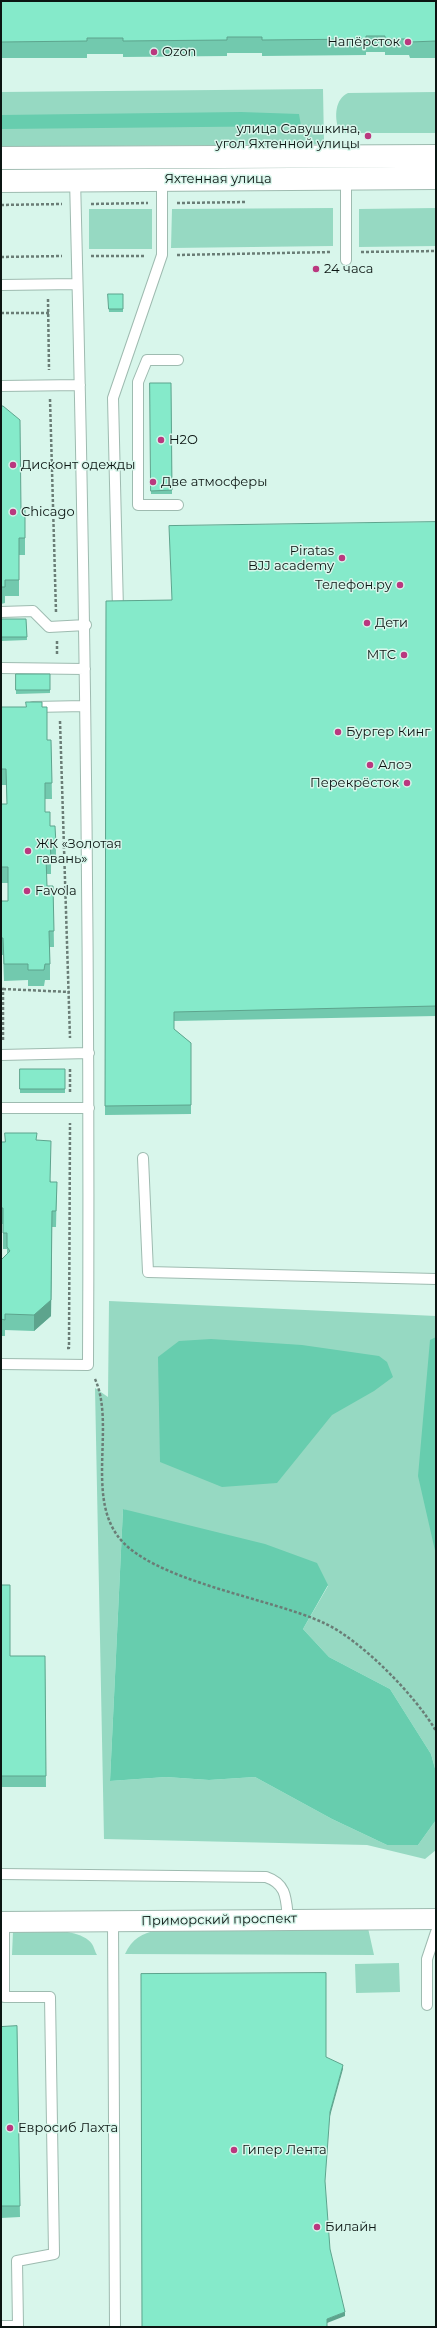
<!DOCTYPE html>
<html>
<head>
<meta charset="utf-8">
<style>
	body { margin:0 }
	#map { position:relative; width:437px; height:2328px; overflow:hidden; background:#d8f6eb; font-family:Montserrat,sans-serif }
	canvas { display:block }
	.frame { position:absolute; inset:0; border:2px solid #0b1512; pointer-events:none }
</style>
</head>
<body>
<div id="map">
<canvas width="437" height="2328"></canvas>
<div class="frame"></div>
</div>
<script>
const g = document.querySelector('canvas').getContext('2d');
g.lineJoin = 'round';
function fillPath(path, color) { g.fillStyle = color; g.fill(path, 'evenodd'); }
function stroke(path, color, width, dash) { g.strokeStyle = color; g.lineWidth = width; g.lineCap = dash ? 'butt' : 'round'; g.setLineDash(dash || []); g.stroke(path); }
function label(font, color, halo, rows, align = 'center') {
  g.font = font + ' Montserrat,sans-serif'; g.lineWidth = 3; g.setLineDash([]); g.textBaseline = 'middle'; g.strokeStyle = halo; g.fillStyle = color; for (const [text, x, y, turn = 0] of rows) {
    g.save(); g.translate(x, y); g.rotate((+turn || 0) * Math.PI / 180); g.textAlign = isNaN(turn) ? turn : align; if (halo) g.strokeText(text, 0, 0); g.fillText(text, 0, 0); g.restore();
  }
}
fillPath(new Path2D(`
	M323 89 324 144 1 147V92Z
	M436 92V133H344L339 130C334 117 335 99 348 93Z
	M333 208V246L171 248 172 209Z
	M436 208V246L359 247V209Z
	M89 209H152V249H89Z
	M109 1301 436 1316V1772L431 1754 390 1689 329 1657 303 1629 328 1586 123 1509 110 1781 166 1777 209 1780 255 1777 332 1819 387 1845H418L436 1820V1850L425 1859 367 1845 104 1839 95 1388 108 1397Z
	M368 1928 374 1955 125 1954C132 1939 142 1933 158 1930Z
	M13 1931C32 1931 79 1926 92 1944 94 1947 95 1952 97 1955H12Z
	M399 1963 400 1992 356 1993 355 1964Z`), '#96d9c2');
fillPath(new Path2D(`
	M241 112 299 114 301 126 1 129V115Z
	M436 1337V1555L418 1476 430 1340Z
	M211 1339 302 1345 379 1356 387 1362 393 1377 374 1391 332 1415 277 1483 222 1487 160 1462 158 1357 179 1341Z
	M123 1509 265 1544 317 1563 328 1585 303 1629 329 1657 390 1689 431 1754 436 1772V1820L418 1845H387L332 1819 255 1777 209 1780 166 1777 110 1781Z`), '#67cdae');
const lane = new Path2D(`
	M346 176V260
	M1 285 77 284
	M178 360H147L138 382V505H178
	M1 386 80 385
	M118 611 113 398 162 255V177
	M1 612 33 611 49 627 86 625
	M1 668 85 669
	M33 707 85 706
	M1 1055 89 1053
	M1 1108H89
	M143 1158 148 1272 436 1279
	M1 1364 88 1365C90 969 85 574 75 178
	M1 1874 266 1877C287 1884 286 1899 288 1919
	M113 1922 115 2327
	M427 2005V1959L436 1932
	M1 2326H18L17 2261 54 2254 50 1997H4V1922`);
const street = new Path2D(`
	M1 1922 436 1919`);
const secondary = new Path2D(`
	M1 158 436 156
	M1 181 436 178`);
stroke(lane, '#9ebbb0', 12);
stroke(street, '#9ebbb0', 22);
stroke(secondary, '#9ebbb0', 24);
stroke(new Path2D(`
	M177 203 246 202
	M91 204 148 203
	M1 205 62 204
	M361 252 436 251
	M177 255 332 252
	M91 256H146
	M1 257 62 256
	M48 299 49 370
	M1 313H49
	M50 399 56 612
	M57 641V654
	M60 721 70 1038
	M1 989H3V1040
	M3 989 70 992
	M70 1069V1094
	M67 1348H69L70 1123
	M95 1379C115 1423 87 1493 117 1535 149 1581 271 1598 324 1623 361 1640 415 1695 436 1731`), '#6a7d76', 2.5, [3, 2]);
stroke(lane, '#fff', 10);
stroke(street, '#fff', 20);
stroke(secondary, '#fff', 22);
fillPath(new Path2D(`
	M1 1H436V58H410L409 55H385V52H366V55L262 56V53H227V56L123 57V54H87V58H1Z
	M108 294H123V312H109Z
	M150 383H171L172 494H151Z
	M1 406 21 510 25 538V555H19V596H5V603L1 604Z
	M436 522V1016L174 1021V1029L191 1043V1114L105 1115 106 601 171 600Z
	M1 619H26L27 640 1 641Z
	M16 674H50V693L16 694Z
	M1 707H42L47 740H51L52 799H45V812L56 844V860H51V874H46L47 886H53L54 947H50V980H45L44 986H28V980L4 981 3 955H1V901H8V883H1V804H7L6 785H1Z
	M20 1069H65V1093H20Z
	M37 1140 51 1182H57L56 1227H52L51 1316 34 1331 5 1330V1336H1V1260L7 1254V1249H3V1224H1V1142Z
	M1 1585 10 1656H45L46 1787H1Z
	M17 2026 20 2217 1 2218V2027Z`), '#72c9ae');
fillPath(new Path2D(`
	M52 1211 51 1316 34 1331V1315Z
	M343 2065V2069L330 2116V2112Z
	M345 2312V2316L327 2323V2319Z`), '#5da48d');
const building = new Path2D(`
	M1 1H436V41L410 42 409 39H385V36H366V39L262 40V37H227V40L123 41V38H87V41L1 42Z
	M108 294H123V309H109Z
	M150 383H171L172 490 151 491Z
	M1 406H3L20 420 21 510H25V538H19V580H5V587H1Z
	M436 522V1006L174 1012V1029L191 1043V1105L105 1106 106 601 172 600 169 526Z
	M1 619H26L27 637H1Z
	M16 674H50V690H16Z
	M26 702H42V707H47V740H51L52 783H45V812H50V826H55L56 844H50L51 857H46L47 886H53L54 931H49L50 964H45L44 970H28V964H4L3 938H1V901H8V867H1V804H7L6 769H1V707H26Z
	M20 1069H65V1089H20Z
	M5 1133H37L36 1140 51 1141 50 1182H57L56 1211H52L51 1300 34 1315 5 1314V1320L1 1319V1260L10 1251 7 1247V1233H3V1208H1V1142H5Z
	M1 1585H10V1656H45L46 1776H1Z
	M326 1973V2057L343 2065 330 2112 325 2181 330 2249 345 2312 327 2319V2327H142L141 1974Z
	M17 2026 20 2206H1V2027Z`);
fillPath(building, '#85eaca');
stroke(building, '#5da48d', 1);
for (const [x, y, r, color] of [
	[408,42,4,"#ba387f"],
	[154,52,4,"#ba387f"],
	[368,136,4,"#ba387f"],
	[316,269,4,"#ba387f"],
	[161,440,4,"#ba387f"],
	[13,465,4,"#ba387f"],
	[153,482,4,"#ba387f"],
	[13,512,4,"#ba387f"],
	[342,558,4,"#ba387f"],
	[400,585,4,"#ba387f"],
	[367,623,4,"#ba387f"],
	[404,655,4,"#ba387f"],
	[338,732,4,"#ba387f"],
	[370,765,4,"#ba387f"],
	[407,783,4,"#ba387f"],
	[28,851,4,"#ba387f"],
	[27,891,4,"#ba387f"],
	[10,2128,4,"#ba387f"],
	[234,2150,4,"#ba387f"],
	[317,2227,4,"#ba387f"]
]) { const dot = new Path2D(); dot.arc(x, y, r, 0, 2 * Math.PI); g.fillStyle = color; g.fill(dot); stroke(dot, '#d8f6eb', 1.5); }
label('13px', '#0b1512', '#d8f6eb', [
	["Напёрсток",400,42,"right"],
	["Ozon",162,52],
	["улица Савушкина,",360,129,"right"],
	["угол Яхтенной улицы",360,144,"right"],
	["24 часа",324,269],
	["H2O",169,440],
	["Дисконт одежды",21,465],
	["Две атмосферы",161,482],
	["Chicago",21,512],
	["Piratas",334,551,"right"],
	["BJJ academy",334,566,"right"],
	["Телефон.ру",392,585,"right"],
	["Дети",375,623],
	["МТС",396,655,"right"],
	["Бургер Кинг",346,732],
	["Алоэ",378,765],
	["Перекрёсток",399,783,"right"],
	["ЖК «Золотая",36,844],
	["гавань»",36,859],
	["Favola",35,891],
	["Евросиб Лахта",18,2128],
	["Гипер Лента",242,2150],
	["Билайн",325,2227]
], 'left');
label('13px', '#0b1512', '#d8f6eb', [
	["Яхтенная улица",218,179],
	["Приморский проспект",219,1920,-1]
]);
</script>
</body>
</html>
